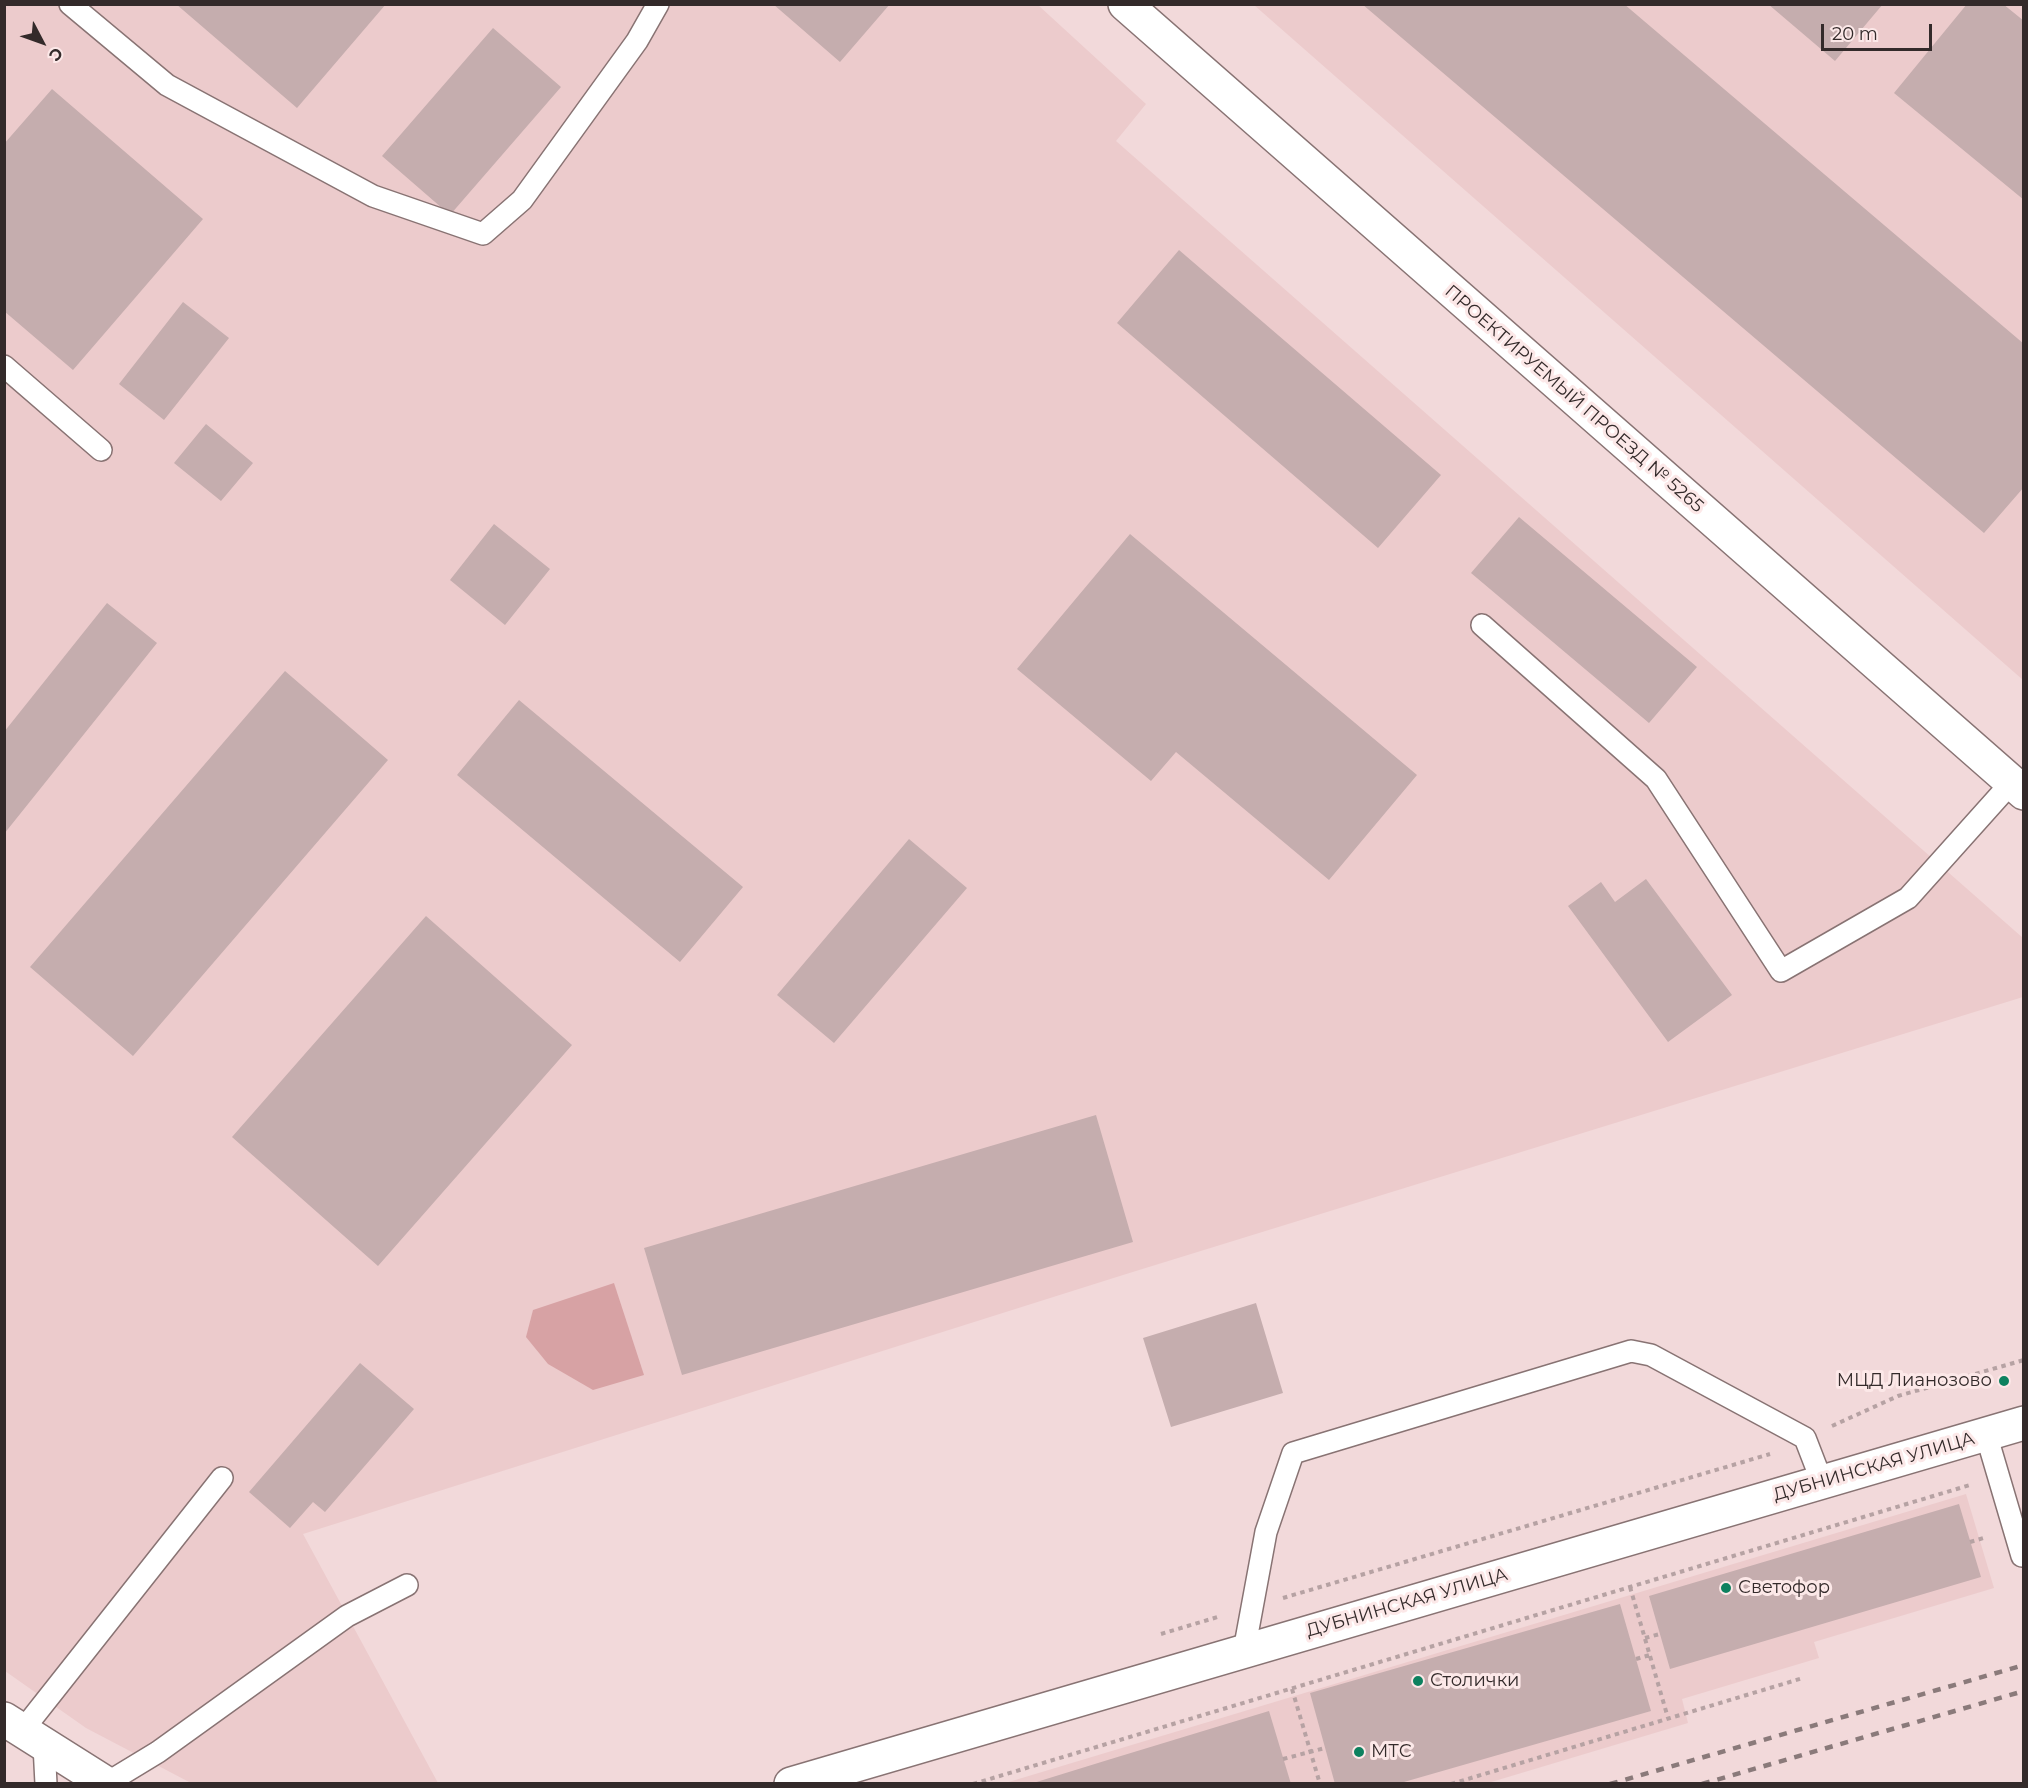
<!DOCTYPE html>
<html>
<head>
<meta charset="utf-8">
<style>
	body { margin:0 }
	#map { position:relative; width:2028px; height:1788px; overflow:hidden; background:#f2d9da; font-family:Montserrat,sans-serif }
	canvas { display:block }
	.frame { position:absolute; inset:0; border:6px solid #332a2a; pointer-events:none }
	.north { position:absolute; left:12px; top:12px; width:60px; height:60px; -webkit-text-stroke:4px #fce8e8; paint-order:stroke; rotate:131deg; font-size:16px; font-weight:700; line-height:24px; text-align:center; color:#332a2a }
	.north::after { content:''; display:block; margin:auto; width:21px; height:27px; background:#332a2a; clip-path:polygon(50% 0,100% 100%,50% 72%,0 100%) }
	.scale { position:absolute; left:1821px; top:24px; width:111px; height:27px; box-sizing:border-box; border:3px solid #332a2a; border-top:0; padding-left:8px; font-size:18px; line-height:21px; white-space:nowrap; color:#332a2a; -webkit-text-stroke:4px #fce8e8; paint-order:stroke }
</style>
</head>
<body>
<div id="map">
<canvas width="2028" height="1788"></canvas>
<div class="frame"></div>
<div class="north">С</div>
<div class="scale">20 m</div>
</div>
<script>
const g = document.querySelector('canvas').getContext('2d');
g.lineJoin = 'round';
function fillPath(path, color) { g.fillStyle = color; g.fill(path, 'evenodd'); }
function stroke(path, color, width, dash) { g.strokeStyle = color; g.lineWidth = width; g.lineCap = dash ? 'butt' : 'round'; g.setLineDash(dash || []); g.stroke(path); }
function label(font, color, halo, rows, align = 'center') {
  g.font = font + ' Montserrat,sans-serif'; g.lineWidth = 6; g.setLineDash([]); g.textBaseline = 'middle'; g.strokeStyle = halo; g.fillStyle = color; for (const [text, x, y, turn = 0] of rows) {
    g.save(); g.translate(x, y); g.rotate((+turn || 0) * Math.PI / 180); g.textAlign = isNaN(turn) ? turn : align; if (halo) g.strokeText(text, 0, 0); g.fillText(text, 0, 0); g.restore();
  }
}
fillPath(new Path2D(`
	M5 5H1038L1146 104 1116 141 2023 938V997L1123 1275 303 1534 438 1783H191L86 1728 5 1671Z
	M1254 5H2023V680Z
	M1966 1494 1994 1588 1814 1642 1819 1658 1682 1699 1688 1723 1488 1783 1002 1784Z`), '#eccbcc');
fillPath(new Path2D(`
	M614 1283 644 1375 593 1390 548 1364 526 1337 533 1310Z`), '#d7a2a4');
fillPath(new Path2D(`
	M176 4H386L297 108Z
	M773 4H890L840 62Z
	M1362 4H1624L2024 344V487L1984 533Z
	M1768 4H1883L1835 61Z
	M1967 4H2003L2024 21V200L1894 93Z
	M493 28 561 87 450 215 382 156Z
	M52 89 203 219 73 370 4 311V144Z
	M1179 250 1441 475 1378 548 1117 323Z
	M183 302 229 338 164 420 119 384Z
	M206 424 253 463 221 501 174 463Z
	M1519 517 1697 667 1649 723 1471 573Z
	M494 524 550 569 505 625 450 580Z
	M1130 534 1417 775 1329 880 1176 752 1151 781 1017 669Z
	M107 603 157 643 4 834V732Z
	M285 671 388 760 133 1056 30 967Z
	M519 700 743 887 680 962 457 775Z
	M909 839 967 888 834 1043 777 995Z
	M1646 879 1732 995 1668 1042 1568 906 1601 882 1615 902Z
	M426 916 572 1045 378 1266 232 1137Z
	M1096 1115 1133 1242 682 1375 644 1248Z
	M1256 1303 1283 1393 1171 1427 1143 1338Z
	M360 1363 414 1409 325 1512 313 1502 290 1528 249 1492Z
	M1959 1504 1981 1577 1670 1669 1649 1596Z
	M1620 1604 1651 1711 1397 1784H1335L1310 1693Z
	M1269 1711 1291 1784H1030L1111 1759Z`), '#c5adae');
const service = new Path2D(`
	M70 4 167 85 373 196 483 234 522 200 637 41 658 4
	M4 366 101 450
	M1482 625 1656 779 1781 971 1908 898 2011 783
	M1986 1434 2022 1556
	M1244 1651 1266 1532 1293 1453 1631 1351 1651 1355 1805 1438 1822 1482
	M22 1731 222 1478
	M44 1745 46 1784
	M107 1783 158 1752 347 1616 407 1585`);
const minor = new Path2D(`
	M1125 4 2024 793`);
const tertiary = new Path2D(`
	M4 1719 107 1784
	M791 1784 2024 1423`);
stroke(service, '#887373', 24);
stroke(minor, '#887373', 36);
stroke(tertiary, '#887373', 36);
stroke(new Path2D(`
	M1832 1426 1898 1396 2024 1360
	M1970 1542 1987 1537
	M1630 1587 1668 1718
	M1283 1598 1770 1454
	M1161 1634 1221 1616
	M1645 1638 1660 1634
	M1636 1659 1650 1655
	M1292 1689 1320 1784
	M1283 1759 1325 1748
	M973 1784 1970 1485
	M1451 1784 1803 1678`), '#b6a2a3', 4, [4.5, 4.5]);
stroke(service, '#fff', 21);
stroke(minor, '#fff', 33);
stroke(tertiary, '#fff', 33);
stroke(new Path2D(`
	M1610 1784 2024 1665
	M1702 1784 2024 1691`), '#8a7a7a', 4.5, [8, 8]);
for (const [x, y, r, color] of [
	[2004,1381,6,"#0d815f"],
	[1726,1588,6,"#0d815f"],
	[1418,1681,6,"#0d815f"],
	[1359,1752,6,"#0d815f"]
]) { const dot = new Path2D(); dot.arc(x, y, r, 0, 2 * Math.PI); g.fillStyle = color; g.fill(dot); stroke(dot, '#fce8e8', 2); }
label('18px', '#332a2a', '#fce8e8', [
	["ПРОЕКТИРУЕМЫЙ ПРОЕЗД № 5265",1574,399,41],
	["ДУБНИНСКАЯ УЛИЦА",1874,1467,-16],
	["ДУБНИНСКАЯ УЛИЦА",1407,1603,-16]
]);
label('18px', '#332a2a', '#fce8e8', [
	["МЦД Лианозово",1992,1381,"right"],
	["Светофор",1738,1588],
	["Столички",1430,1681],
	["МТС",1371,1752]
], 'left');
</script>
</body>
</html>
